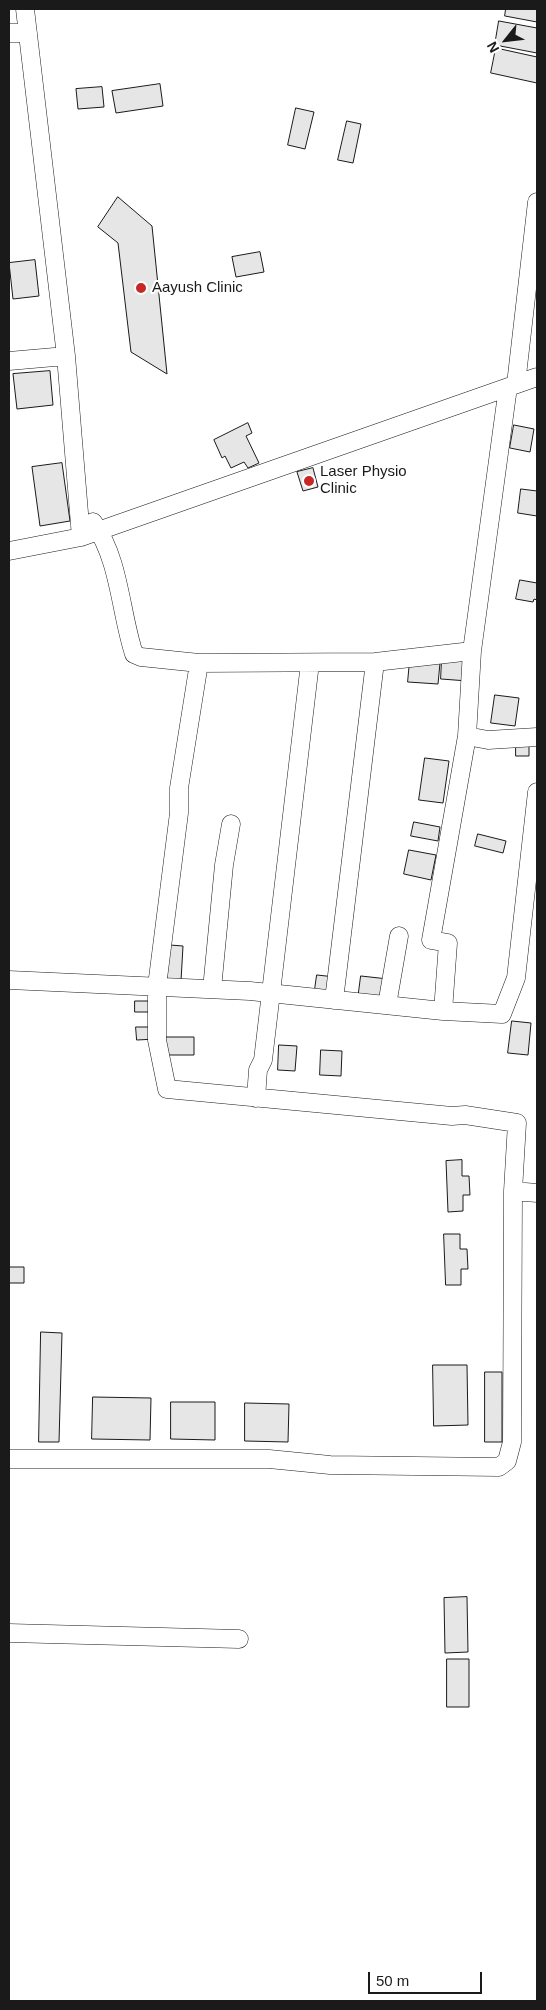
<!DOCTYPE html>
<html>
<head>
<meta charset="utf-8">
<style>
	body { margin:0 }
	#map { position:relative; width:546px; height:2010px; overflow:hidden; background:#fff; font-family:Helvetica,sans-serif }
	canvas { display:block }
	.frame { position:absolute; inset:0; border:10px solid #1a1a1a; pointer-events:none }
	.north { position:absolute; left:481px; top:15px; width:50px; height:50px; -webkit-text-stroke:4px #fff; paint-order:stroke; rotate:241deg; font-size:14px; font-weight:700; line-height:20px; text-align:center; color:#1a1a1a }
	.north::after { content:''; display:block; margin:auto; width:18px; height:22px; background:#1a1a1a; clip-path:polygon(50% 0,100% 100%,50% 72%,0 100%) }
	.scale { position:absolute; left:368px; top:1972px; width:114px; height:22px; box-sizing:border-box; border:2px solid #1a1a1a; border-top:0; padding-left:6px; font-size:15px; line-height:18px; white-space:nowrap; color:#1a1a1a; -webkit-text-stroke:4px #fff; paint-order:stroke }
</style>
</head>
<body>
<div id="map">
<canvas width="546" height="2010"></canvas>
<div class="frame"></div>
<div class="north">N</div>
<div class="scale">50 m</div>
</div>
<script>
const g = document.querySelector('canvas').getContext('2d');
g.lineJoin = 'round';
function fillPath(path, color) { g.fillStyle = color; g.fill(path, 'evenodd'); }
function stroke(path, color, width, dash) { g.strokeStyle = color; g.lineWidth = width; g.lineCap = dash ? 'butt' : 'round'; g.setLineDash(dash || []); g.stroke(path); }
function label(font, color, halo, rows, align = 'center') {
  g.font = font + ' Helvetica,sans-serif'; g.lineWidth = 4; g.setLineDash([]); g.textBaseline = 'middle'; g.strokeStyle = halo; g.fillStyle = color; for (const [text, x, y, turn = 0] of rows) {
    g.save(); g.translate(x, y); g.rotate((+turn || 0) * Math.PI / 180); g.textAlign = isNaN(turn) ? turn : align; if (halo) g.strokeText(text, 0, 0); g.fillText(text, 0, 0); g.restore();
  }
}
const building = new Path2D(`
	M506 9H537V22L505 16Z
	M499 21 537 28V53L495 45Z
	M496 48 537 57V83L491 73Z
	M160 84 163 106 116 113 112 91Z
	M102 87 104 107 78 109 76 89Z
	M296 108 314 112 305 149 288 145Z
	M347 121 361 124 353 163 338 160Z
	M118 197 152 226 167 374 131 352 118 243 98 227Z
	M260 252 264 272 236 277 232 257Z
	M35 260 39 296 13 299 9 263Z
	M50 371 53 405 17 409 13 374Z
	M248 423 252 433 246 436 259 463 248 468 244 462 231 468 225 456 222 458 214 440Z
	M514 425 534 429 530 452 510 448Z
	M62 463 70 521 40 526 32 467Z
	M313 468 318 487 303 491 297 472Z
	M521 489 537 491V516L518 513Z
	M520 580 537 583V600L534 599 533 602 516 599Z
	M442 658 470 660 468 681 441 679Z
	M410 660 440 663 438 684 408 682Z
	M495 695 519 698 515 726 491 723Z
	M516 740H529V756H516Z
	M425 758 449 761 443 803 419 800Z
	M414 822 440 827 438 841 411 836Z
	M478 834 506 841 503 853 475 846Z
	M409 850 436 855 431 880 404 874Z
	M170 945 183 946 181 981 167 980Z
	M317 975 335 977 333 998 314 996Z
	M361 976 388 979 385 1002 358 999Z
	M135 1001H153V1012H135Z
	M512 1021 531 1023 528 1055 508 1053Z
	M136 1027H155L156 1039 137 1040Z
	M164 1037H194V1055H164Z
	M279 1045 297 1046 295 1071 278 1070Z
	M321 1050 342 1051 341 1076 320 1075Z
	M462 1160V1176H469L470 1195H463V1211L448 1212 446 1161Z
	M444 1234H460V1249H467L468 1269H461V1285H446Z
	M9 1267H24V1283H9Z
	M41 1332 62 1333 59 1442H39Z
	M433 1365H467L468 1425 434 1426Z
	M485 1372H502V1442H485Z
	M93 1397 151 1398 150 1440 92 1439Z
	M171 1402H215V1440L171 1439Z
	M245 1403 289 1404 288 1442 245 1441Z
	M467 1597 468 1652 445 1653 444 1598Z
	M447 1659H469V1707H447Z`);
fillPath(building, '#e6e6e6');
stroke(building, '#1a1a1a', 1);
const minor = new Path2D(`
	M25 9 66 356 81 537
	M9 33H28
	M9 361 66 356
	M516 384 537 202
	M93 522C120 560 120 611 134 654L141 657 199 663 375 662 472 651
	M9 551 81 537 537 377
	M467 736 488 740 537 737
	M9 980 250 991 443 1011 448 943 431 940 467 736 472 651 508 387
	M212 989 224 865 231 824
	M334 1000 375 662
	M387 1005 399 936
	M443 1011 502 1014 516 978 537 792
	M256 1098 258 1070 263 1060 310 663
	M513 1191 537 1193
	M9 1459H269L330 1465 499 1467 507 1461 512 1442 513 1191 517 1123 465 1115 452 1116 167 1089 157 1040V986L179 813V788L199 663
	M9 1633 239 1639`);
stroke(minor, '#1a1a1a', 19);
stroke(minor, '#fff', 18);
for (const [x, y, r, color] of [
	[141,288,6,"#c62828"],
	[309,481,6,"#c62828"]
]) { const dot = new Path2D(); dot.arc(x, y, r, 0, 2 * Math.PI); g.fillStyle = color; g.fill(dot); stroke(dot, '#fff', 2); }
label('15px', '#1a1a1a', '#fff', [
	["Aayush Clinic",152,288],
	["Laser Physio",320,472],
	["Clinic",320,489]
], 'left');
</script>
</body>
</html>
